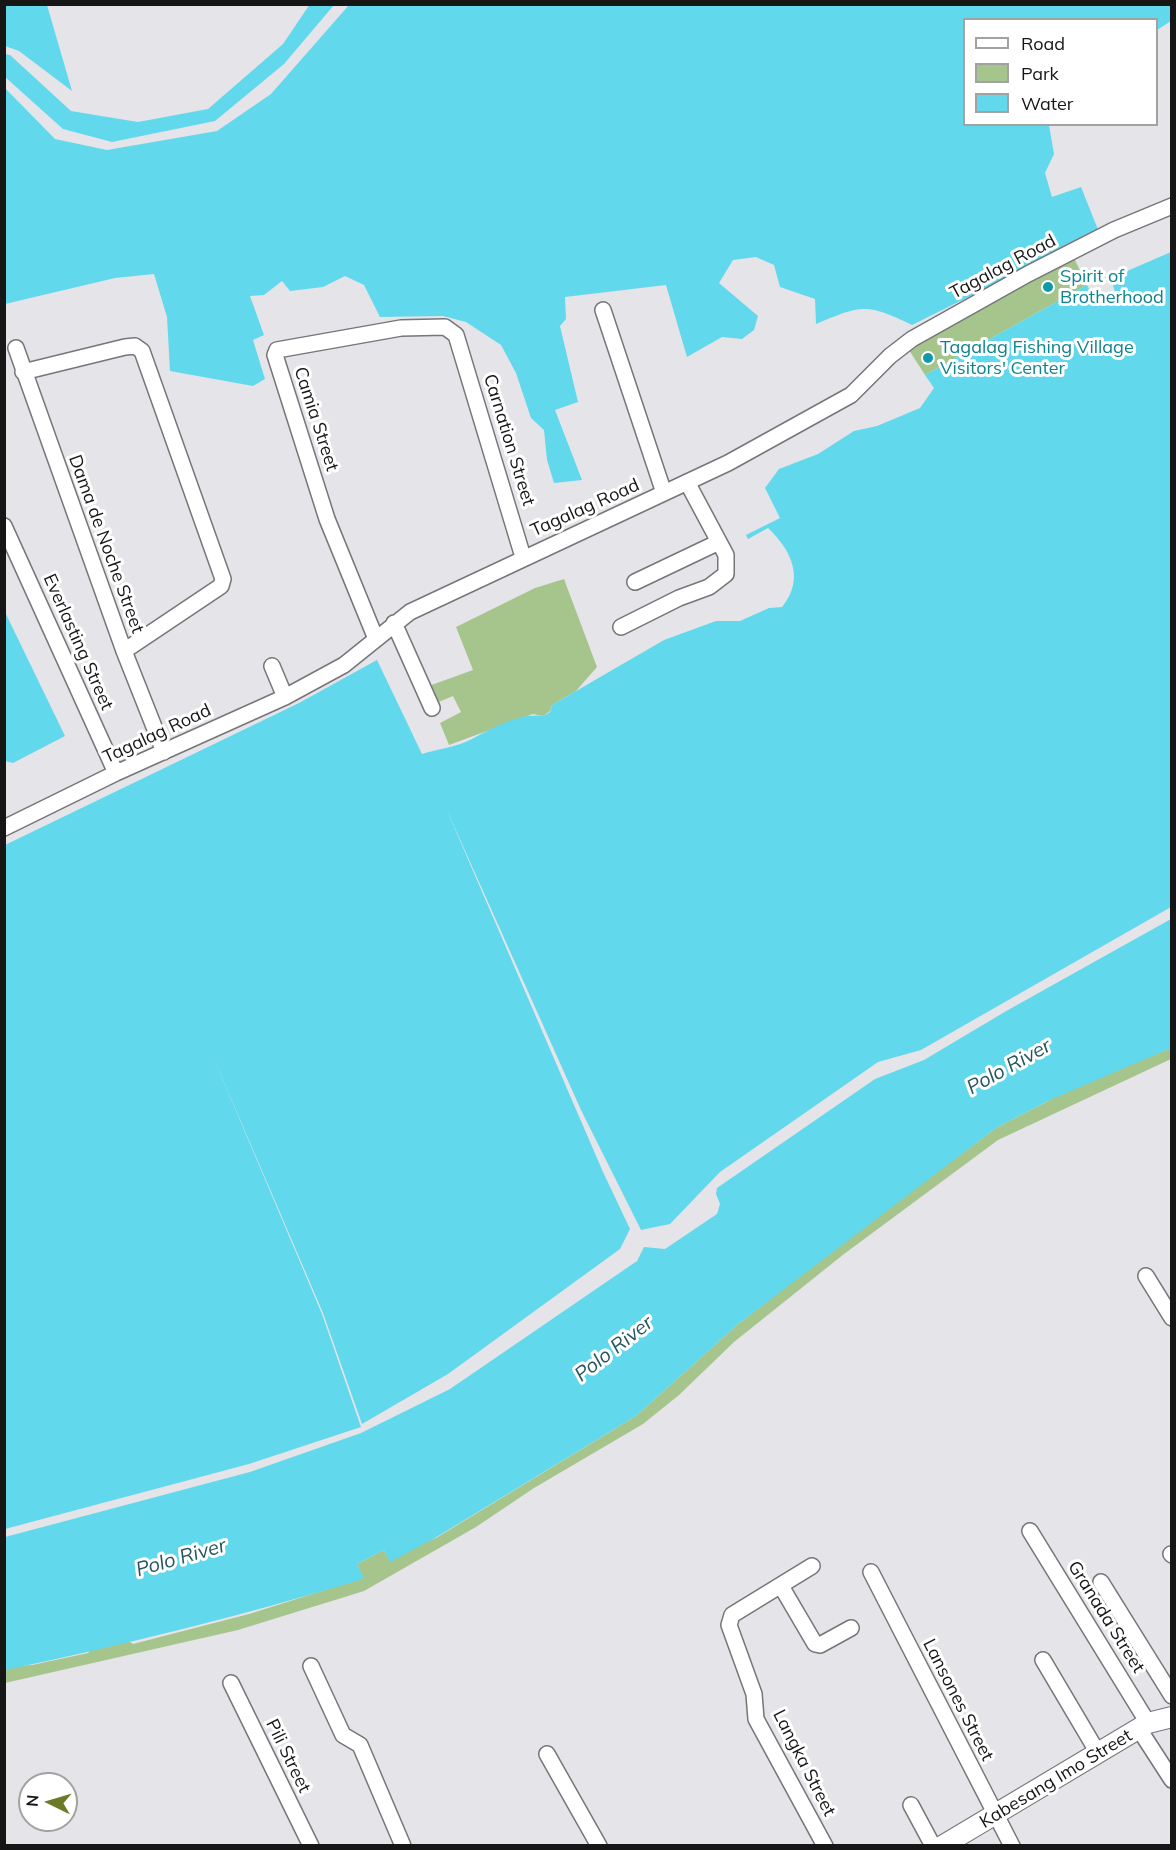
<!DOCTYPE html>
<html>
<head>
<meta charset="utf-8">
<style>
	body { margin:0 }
	#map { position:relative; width:1176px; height:1850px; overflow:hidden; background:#e5e4e8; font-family:Mulish,sans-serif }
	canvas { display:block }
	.frame { position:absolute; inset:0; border:6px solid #161617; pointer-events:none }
	.legend { position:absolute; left:963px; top:18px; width:195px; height:108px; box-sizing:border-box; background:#fff; border:2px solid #a2a2a2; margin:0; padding:8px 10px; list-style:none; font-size:18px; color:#161617 }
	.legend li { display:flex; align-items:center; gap:12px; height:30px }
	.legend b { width:30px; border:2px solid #a2a2a2 }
	.north { position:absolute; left:18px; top:1772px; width:60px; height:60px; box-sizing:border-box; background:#fff; border:2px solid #a2a2a2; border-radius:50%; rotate:275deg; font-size:16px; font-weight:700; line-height:24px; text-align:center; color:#161617 }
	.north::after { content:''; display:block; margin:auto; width:21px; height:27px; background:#6c7a27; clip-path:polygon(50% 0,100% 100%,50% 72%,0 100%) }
</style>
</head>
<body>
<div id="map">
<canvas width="1176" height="1850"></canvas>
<div class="frame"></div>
<ul class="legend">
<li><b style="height:8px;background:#fff"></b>Road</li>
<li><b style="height:16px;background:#a6c58d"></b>Park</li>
<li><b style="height:16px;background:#62d8ed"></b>Water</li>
</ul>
<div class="north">N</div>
</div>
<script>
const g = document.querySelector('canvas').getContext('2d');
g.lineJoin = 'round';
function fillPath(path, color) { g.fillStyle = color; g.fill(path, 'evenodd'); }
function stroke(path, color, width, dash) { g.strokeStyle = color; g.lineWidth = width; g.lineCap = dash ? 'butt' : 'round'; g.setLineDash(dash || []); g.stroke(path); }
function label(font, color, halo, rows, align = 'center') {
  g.font = font + ' Mulish,sans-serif'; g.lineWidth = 6; g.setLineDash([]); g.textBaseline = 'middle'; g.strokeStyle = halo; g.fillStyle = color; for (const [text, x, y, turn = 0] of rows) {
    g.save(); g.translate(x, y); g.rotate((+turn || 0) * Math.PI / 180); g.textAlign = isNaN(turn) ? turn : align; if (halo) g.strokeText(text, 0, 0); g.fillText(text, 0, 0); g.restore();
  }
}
fillPath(new Path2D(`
	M1074 258 1087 285 925 375 909 350Z
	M564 579 597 667 576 691 552 705 550 711 543 716 533 714 449 745 440 723 461 712 453 696 434 704 426 687 473 670 456 627 535 588Z
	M1171 1048V1059L998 1140 844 1254 734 1342 679 1395 643 1424 534 1488 476 1527 364 1591 238 1630 5 1683 4 1666 32 1665 88 1653 92 1648 126 1639 133 1644 249 1614 363 1578 357 1564 384 1550 387 1556 436 1538 636 1416 737 1325 842 1243 996 1128 1050 1100 1054 1094Z`), '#a6c58d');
fillPath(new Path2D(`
	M5 4 47 5 72 91 19 51 5 46Z
	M310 4 334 5 284 64 215 121 112 142 63 129 5 77V54L10 55 71 111 138 122 208 109 283 44Z
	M349 5H1171V21L1157 30 1156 20H964V124L1049 125 1054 154 1045 173 1052 197 1081 187 1099 232 912 325C866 303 862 305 816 324L815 299 780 287 774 265 756 257 733 260 719 283 758 316 754 330 742 339 722 337 687 357 666 285 565 297 566 319 560 326 578 402 555 410 582 480 554 483 547 460 544 430 531 418 516 373 501 345 466 322 443 316 380 317 364 285 345 276 323 287 290 291 282 281 264 295 250 296 264 335 253 340 265 379 253 386 170 371 167 317 154 274 115 278 5 304 4 87 55 139 107 150 217 131 271 94Z
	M1171 252V907L921 1050 878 1062 720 1172 670 1224 641 1230 581 1110 445 806 603 1172 630 1229 620 1249 448 1374 362 1424 323 1313 212 1054 322 1314 361 1427 249 1464 5 1529V845L299 703 377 660 422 754C437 749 457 747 472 739 493 728 519 713 543 716L550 712 552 705 664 640 716 621H740L769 608 782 607C805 579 792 551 768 528L748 539 746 535 780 518 765 488 779 469 818 454 854 431 877 426 920 408 934 388 925 375 1087 285 1098 305 1109 304 1115 292 1111 278Z
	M5 612 65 736 13 763 5 761Z
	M1171 919V1048L1050 1100 996 1128 737 1325 636 1416 435 1538 390 1562 384 1550 357 1564 364 1578 357 1581C240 1616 124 1645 5 1670V1537L250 1472 361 1433 450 1389 637 1261 644 1247 665 1249 717 1214 720 1204 716 1194 717 1188 875 1079 924 1060 1008 1010Z`), '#62d8ed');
const minor = new Path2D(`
	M603 310 664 493
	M16 348 124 651 164 752
	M23 372 125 347 135 346 142 351 223 579 221 586 124 651
	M4 526 116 773
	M635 582 719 542
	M394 623 432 708
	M621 627 679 598 709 587 726 574V555L687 482
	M376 639 327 519 275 355 277 350 401 328 445 327 456 335 523 557
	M272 666 285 697
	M4 828 116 773 285 697 344 665 410 612 728 463 851 395 890 356 912 339 1028 274 1114 230 1172 206
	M1146 1276 1172 1318
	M1030 1531 1148 1723
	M1171 1554 1172 1555
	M812 1566 732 1615 729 1625 754 1694 756 1719 825 1846
	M871 1572 1012 1846
	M1101 1582 1172 1696
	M781 1586 815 1644 820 1645 851 1628
	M1043 1660 1098 1753
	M311 1666 343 1735 360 1745 403 1846
	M231 1683 311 1846
	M1139 1729 1172 1780
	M547 1754 599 1846
	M911 1805 933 1846`);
const major = new Path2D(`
	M942 1846 1148 1723 1172 1717`);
stroke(minor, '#767579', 18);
stroke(major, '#767579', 22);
stroke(minor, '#fff', 15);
stroke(major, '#fff', 20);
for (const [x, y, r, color] of [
	[1048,287,6,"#0f9aa8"],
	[928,358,6,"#0f9aa8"]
]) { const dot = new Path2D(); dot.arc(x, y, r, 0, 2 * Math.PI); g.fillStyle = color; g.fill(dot); stroke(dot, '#fff', 2); }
label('18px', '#161617', '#fff', [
	["Tagalag Road",1003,267,-28],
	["Camia Street",316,419,72],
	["Carnation Street",509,440,73],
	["Tagalag Road",585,508,-24],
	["Dama de Noche Street",106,544,70],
	["Everlasting Street",78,642,66],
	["Tagalag Road",157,734,-25],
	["Granada Street",1106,1617,58],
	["Lansones Street",958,1700,63],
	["Pili Street",288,1756,64],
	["Langka Street",804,1763,63],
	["Kabesang Imo Street",1056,1779,-31]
]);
label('18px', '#0d838f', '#fff', [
	["Spirit of",1060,277],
	["Brotherhood",1060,298],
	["Tagalag Fishing Village",940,348],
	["Visitors' Center",940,369]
], 'left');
label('italic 20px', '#24565f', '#fff', [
	["Polo River",1009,1067,-29],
	["Polo River",614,1349,-38],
	["Polo River",181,1558,-16]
]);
</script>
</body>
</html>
